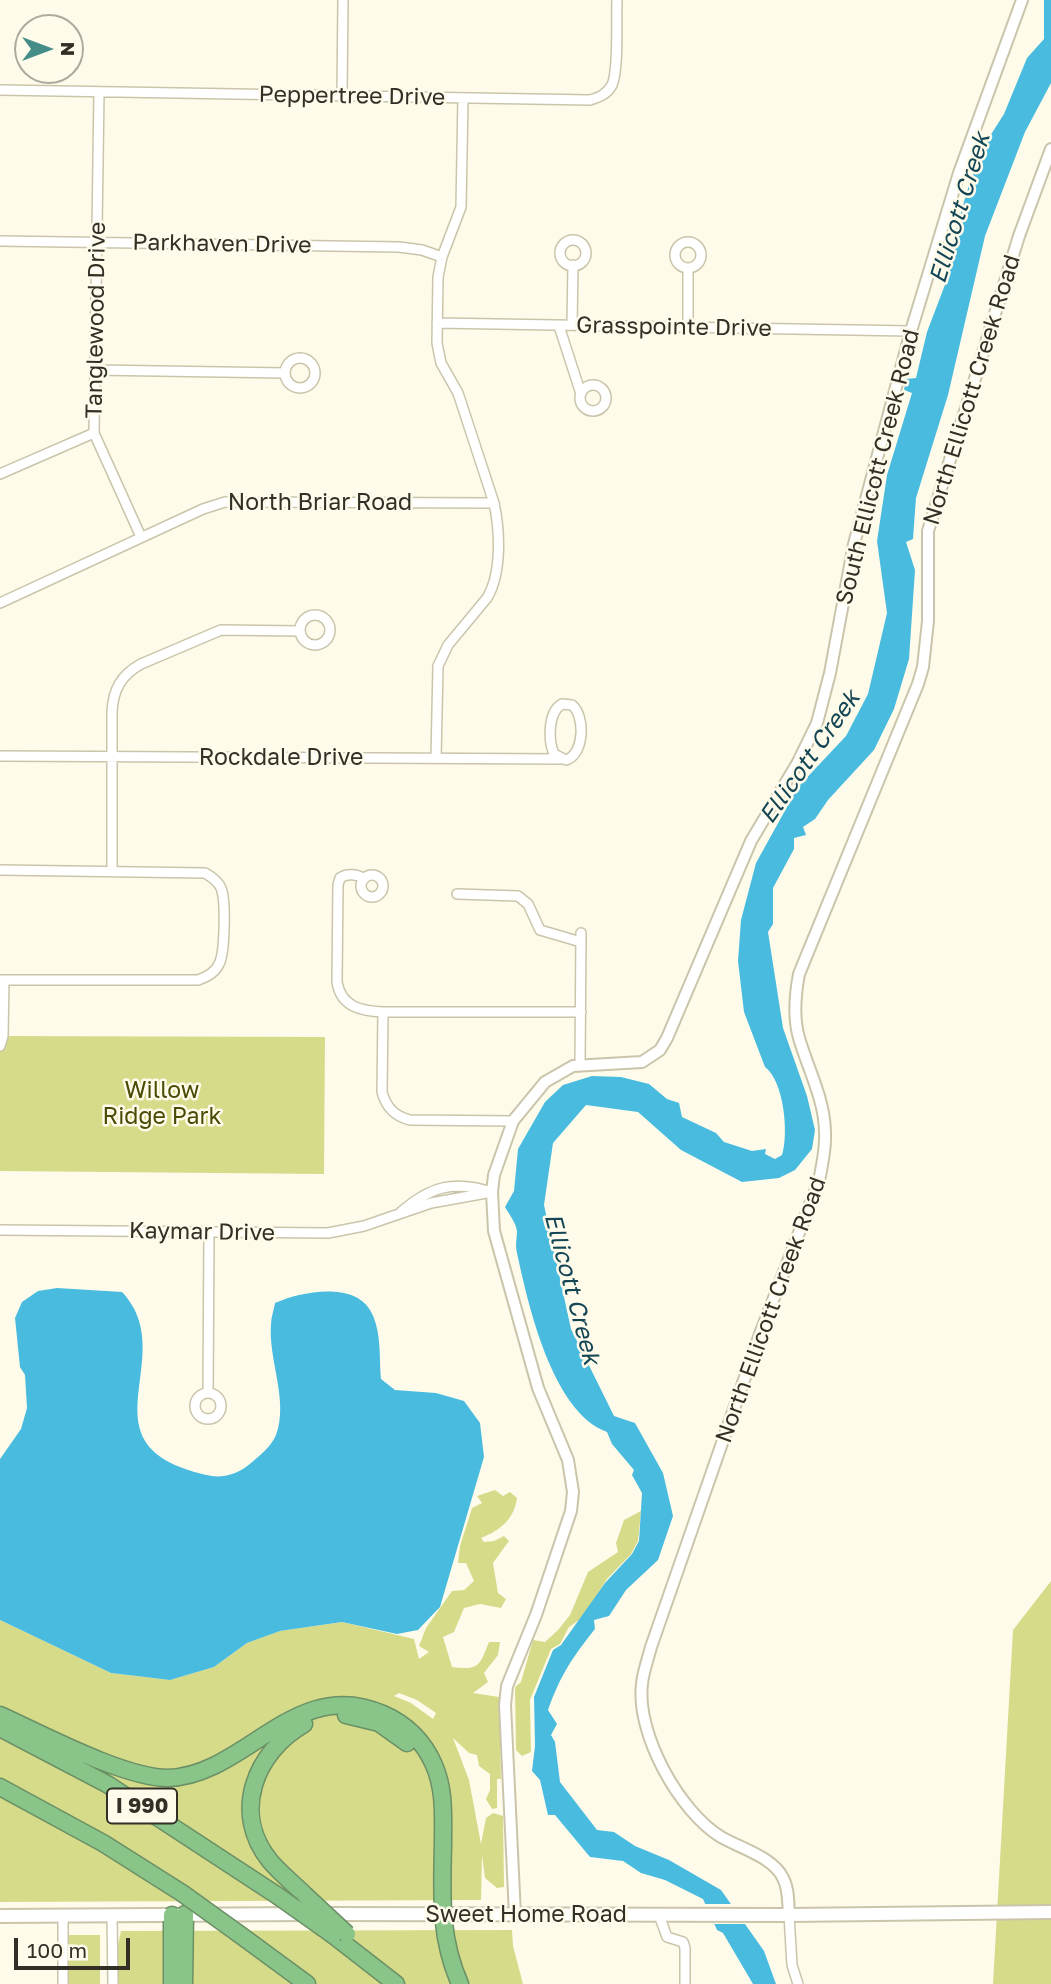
<!DOCTYPE html>
<html>
<head>
<meta charset="utf-8">
<style>
	body { margin:0 }
	#map { position:relative; width:1051px; height:1984px; overflow:hidden; background:#fefbeb; font-family:"Golos Text",sans-serif }
	canvas { display:block }
	.north { position:absolute; left:14px; top:14px; width:70px; height:70px; box-sizing:border-box; background:#fefbeb; border:2px solid #acaa9c; border-radius:50%; rotate:90deg; font-size:19px; font-weight:700; line-height:28px; text-align:center; color:#323026 }
	.north::after { content:''; display:block; margin:auto; width:24px; height:32px; background:#458d89; clip-path:polygon(50% 0,100% 100%,50% 72%,0 100%) }
	.scale { position:absolute; left:14px; top:1938px; width:116px; height:32px; box-sizing:border-box; border:4px solid #323026; border-top:0; padding-left:9px; font-size:21px; line-height:24px; white-space:nowrap; color:#323026; -webkit-text-stroke:5px #fefbeb; paint-order:stroke }
</style>
</head>
<body>
<div id="map">
<canvas width="1051" height="1984"></canvas>
<div class="north">N</div>
<div class="scale">100 m</div>
</div>
<script>
const g = document.querySelector('canvas').getContext('2d');
g.lineJoin = 'round';
function fillPath(path, color) { g.fillStyle = color; g.fill(path, 'evenodd'); }
function stroke(path, color, width, dash) { g.strokeStyle = color; g.lineWidth = width; g.lineCap = dash ? 'butt' : 'round'; g.setLineDash(dash || []); g.stroke(path); }
function label(font, color, halo, rows, align = 'center') {
  g.font = font + ' "Golos Text",sans-serif'; g.lineWidth = 5; g.setLineDash([]); g.textBaseline = 'middle'; g.strokeStyle = halo; g.fillStyle = color; for (const [text, x, y, turn = 0] of rows) {
    g.save(); g.translate(x, y); g.rotate((+turn || 0) * Math.PI / 180); g.textAlign = isNaN(turn) ? turn : align; if (halo) g.strokeText(text, 0, 0); g.fillText(text, 0, 0); g.restore();
  }
}
fillPath(new Path2D(`
	M0 1036 325 1037 324 1174 0 1171Z
	M495 1490 503 1496 510 1492 517 1498C514 1519 501 1530 481 1538L484 1542 494 1541 504 1536 509 1541 493 1563 498 1593 506 1599 501 1608 480 1604 464 1608 454 1632 443 1637 452 1667C479 1670 479 1667 489 1642H500L498 1655 484 1673 488 1682 473 1693 499 1697 501 1779H497V1808L492 1809 486 1799 490 1790V1774L479 1766 477 1755 469 1753 453 1738 469 1780 481 1844 486 1818 493 1813 503 1816 504 1887 497 1888 485 1878 482 1855 481 1900 0 1902V1620L111 1673 170 1680 214 1667 247 1643 280 1631 342 1622 414 1639 419 1659 429 1652 419 1646 426 1628 452 1591 464 1590 474 1581 466 1563H458L460 1546 472 1508 482 1503 477 1496ZM399 1693 417 1700 436 1713 433 1719 411 1703 394 1696Z
	M641 1511 638 1541 631 1554 607 1579 582 1618 569 1627 560 1644 551 1649 530 1700 531 1752 522 1756 516 1750 515 1687 521 1682 533 1640 545 1642 558 1630 570 1615 588 1572 618 1552 616 1543 624 1520Z
	M1051 1581V1984H993L1013 1630Z
	M512 1930 513 1946 523 1984H117V1950L121 1931Z
	M69 1935H100V1984H69Z`), '#d6db8a');
fillPath(new Path2D(`
	M1044 0H1051V83L1025 132 985 236 948 395 916 498 913 539 906 542 915 570 909 659 894 709 874 750 828 800 815 819 803 827 806 835 794 838V849L773 888V924L768 932 783 1028 807 1096 815 1130 812 1149 795 1170 779 1178 742 1182 681 1150 638 1112 586 1105 553 1143 544 1205 571 1329 614 1416 635 1423 663 1473 673 1516 658 1560 626 1590 609 1616 594 1620 595 1629C572 1658 561 1674 548 1710L557 1724 551 1735 555 1742 560 1782 597 1830 614 1832 635 1846 669 1860 721 1890 764 1951 776 1984H753L723 1933 717 1930 703 1899 665 1880 641 1873 623 1861 590 1857 555 1815H548L540 1780 532 1771 535 1746 534 1697 553 1650 561 1645 605 1583 632 1554 639 1541 642 1493 632 1475 634 1470 612 1444 607 1432C552 1412 528 1304 517 1253 515 1245 517 1238 517 1231 516 1223 509 1214 505 1207L514 1191 518 1149 545 1102 563 1085 592 1076 621 1077 649 1084 667 1099 679 1103 682 1117 716 1133 724 1142 752 1151 766 1149 765 1154 775 1159 782 1155C789 1134 784 1081 765 1067L744 1012 738 961 741 920 756 863 798 787 846 736 868 694 887 613 877 541 887 475 912 393 904 390 906 379 916 378 927 332 946 282 950 252 967 191 983 147 1004 114 1027 58 1044 39Z
	M57 1288 122 1292C184 1358 73 1448 212 1476 226 1478 241 1472 251 1463 260 1455 271 1447 276 1435 289 1400 268 1360 271 1324 271 1317 274 1310 275 1303 299 1292 353 1281 370 1310 382 1330 379 1357 381 1379L395 1390 436 1393 464 1401 480 1423 484 1457 440 1607 418 1630 397 1634 342 1622 280 1631 247 1643 214 1667 170 1680 111 1673 0 1620V1459L21 1429 27 1408 25 1375 20 1367 15 1318 22 1302 38 1291Z`), '#49bbdf');
fillPath(new Path2D(`
	M701 1904H735L747 1924H711Z`), '#fefbeb');
const minor = new Path2D(`
	M0 90 590 100C600 97 607 94 612 85 619 70 616 19 617 0
	M99 92 94 433 141 537
	M342 95 343 0
	M560 253a13 13 0 1 1 26 0a13 13 0 1 1-26 0Z
	M0 241 399 247 422 250 442 257
	M675 255a13 13 0 1 1 26 0a13 13 0 1 1-26 0Z
	M437 323 911 331
	M572 325 573 265
	M559 326 581 394
	M688 327V268
	M285 373a15 15 0 1 1 30 0a15 15 0 1 1-30 0Z
	M95 370 285 373
	M580 398a13 13 0 1 1 26 0a13 13 0 1 1-26 0Z
	M0 474 94 433
	M0 603 203 509 225 502 494 503
	M300 630a15 15 0 1 1 30 0a15 15 0 1 1-30 0Z
	M562 704 572 705C585 715 585 754 566 760L554 754C548 740 548 712 562 704Z
	M0 756 561 759
	M436 758 438 666 448 645 487 598C502 573 500 531 494 503L458 393 441 363 437 343 438 277 442 257 461 207 463 98
	M0 870 205 873C212 877 218 881 221 888 226 900 225 953 219 964 215 973 207 977 198 980H0
	M112 870V712C113 690 121 675 141 664L221 630 300 631
	M361 886a11 11 0 1 1 22 0a11 11 0 1 1-22 0Z
	M364 879C358 874 347 873 340 878L338 885 337 982C341 1007 361 1011 383 1012H581
	M457 894 518 896 528 904 540 930 581 942
	M383 1012 382 1092C386 1107 394 1116 410 1120L513 1121
	M0 1046 3 1036 4 980
	M580 1065 581 933
	M0 1230 328 1233 364 1226 431 1203 492 1192C454 1180 431 1186 401 1212
	M195 1406a13 13 0 1 1 26 0a13 13 0 1 1-26 0Z
	M208 1393 209 1232
	M112 1915 113 1984
	M659 1915 667 1937 683 1942 685 1948V1984
	M789 1915 792 1965 798 1984
	M63 1984V1916`);
const tertiary = new Path2D(`
	M515 1915 505 1705 507 1686 536 1615 571 1511 573 1492 568 1460 538 1388 494 1231 492 1192 494 1175 513 1121 545 1082 573 1066 642 1062 660 1050 667 1038 751 841 798 762 817 723 830 673 854 544 911 331 959 173 1022 0
	M789 1915C788 1903 789 1889 783 1878 773 1857 740 1848 721 1837 679 1811 636 1734 642 1684 643 1672 648 1659 651 1647L760 1334 819 1181C822 1165 826 1149 825 1133 825 1100 808 1069 799 1038 793 1017 795 995 799 974L918 684 923 667 928 621V531L1019 236 1051 149`);
const secondary = new Path2D(`
	M323 1914 789 1915 1051 1912
	M0 1916 305 1914`);
const motorway = new Path2D(`
	M0 1715C42 1734 124 1778 168 1778 245 1776 296 1675 383 1714 406 1724 424 1742 434 1765 445 1790 443 1817 443 1844 442 1894 439 1937 460 1984
	M346 1715 379 1723 407 1743
	M304 1724C255 1752 231 1813 270 1861 280 1873 294 1884 305 1895
	M0 1728 107 1784 278 1896
	M0 1787 103 1843 182 1893
	M239 1934 307 1984
	M333 1935 396 1984
	M172 1984V1915
	M184 1984 185 1914`);
stroke(minor, '#cac5aa', 12);
stroke(tertiary, '#cac5aa', 14);
stroke(secondary, '#cac5aa', 16);
stroke(motorway, '#6b9066', 19);
stroke(minor, '#fff', 9);
stroke(tertiary, '#fff', 10);
stroke(secondary, '#fff', 12);
stroke(motorway, '#89c488', 16);
const motorwayBridge = new Path2D(`
	M182 1893 239 1934
	M305 1895 347 1934
	M278 1896 333 1935`);
stroke(motorwayBridge, '#6b9066', 19, []);
stroke(motorwayBridge, '#89c488', 16);
for (const [x, y, w] of [
	[142,1806,70]
]) { const box = new Path2D(); box.roundRect(x - w / 2, y - 17.5, w, 35, 5); g.fillStyle = '#fefbeb'; g.fill(box); stroke(box, '#323026', 2); }
label('bold 21px', '#323026', null, [
	["I 990",142,1806]
]);
label('23px', '#323026', '#fefbeb', [
	["Peppertree Drive",352,96,1],
	["Parkhaven Drive",222,244,1],
	["Tanglewood Drive",96,320,-89],
	["Grasspointe Drive",674,327,1],
	["North Ellicott Creek Road",972,390,-73],
	["South Ellicott Creek Road",878,467,-76],
	["North Briar Road",320,503],
	["Rockdale Drive",281,758],
	["Kaymar Drive",202,1232,1],
	["North Ellicott Creek Road",771,1310,-70],
	["Sweet Home Road",526,1915]
]);
label('23px', '#494b04', '#fefbeb', [
	["Willow",162,1091],
	["Ridge Park",162,1117]
]);
label('italic 24px', '#154655', '#fefbeb', [
	["Ellicott Creek",960,208,-73],
	["Ellicott Creek",810,757,-55],
	["Ellicott Creek",572,1289,75]
]);
</script>
</body>
</html>
